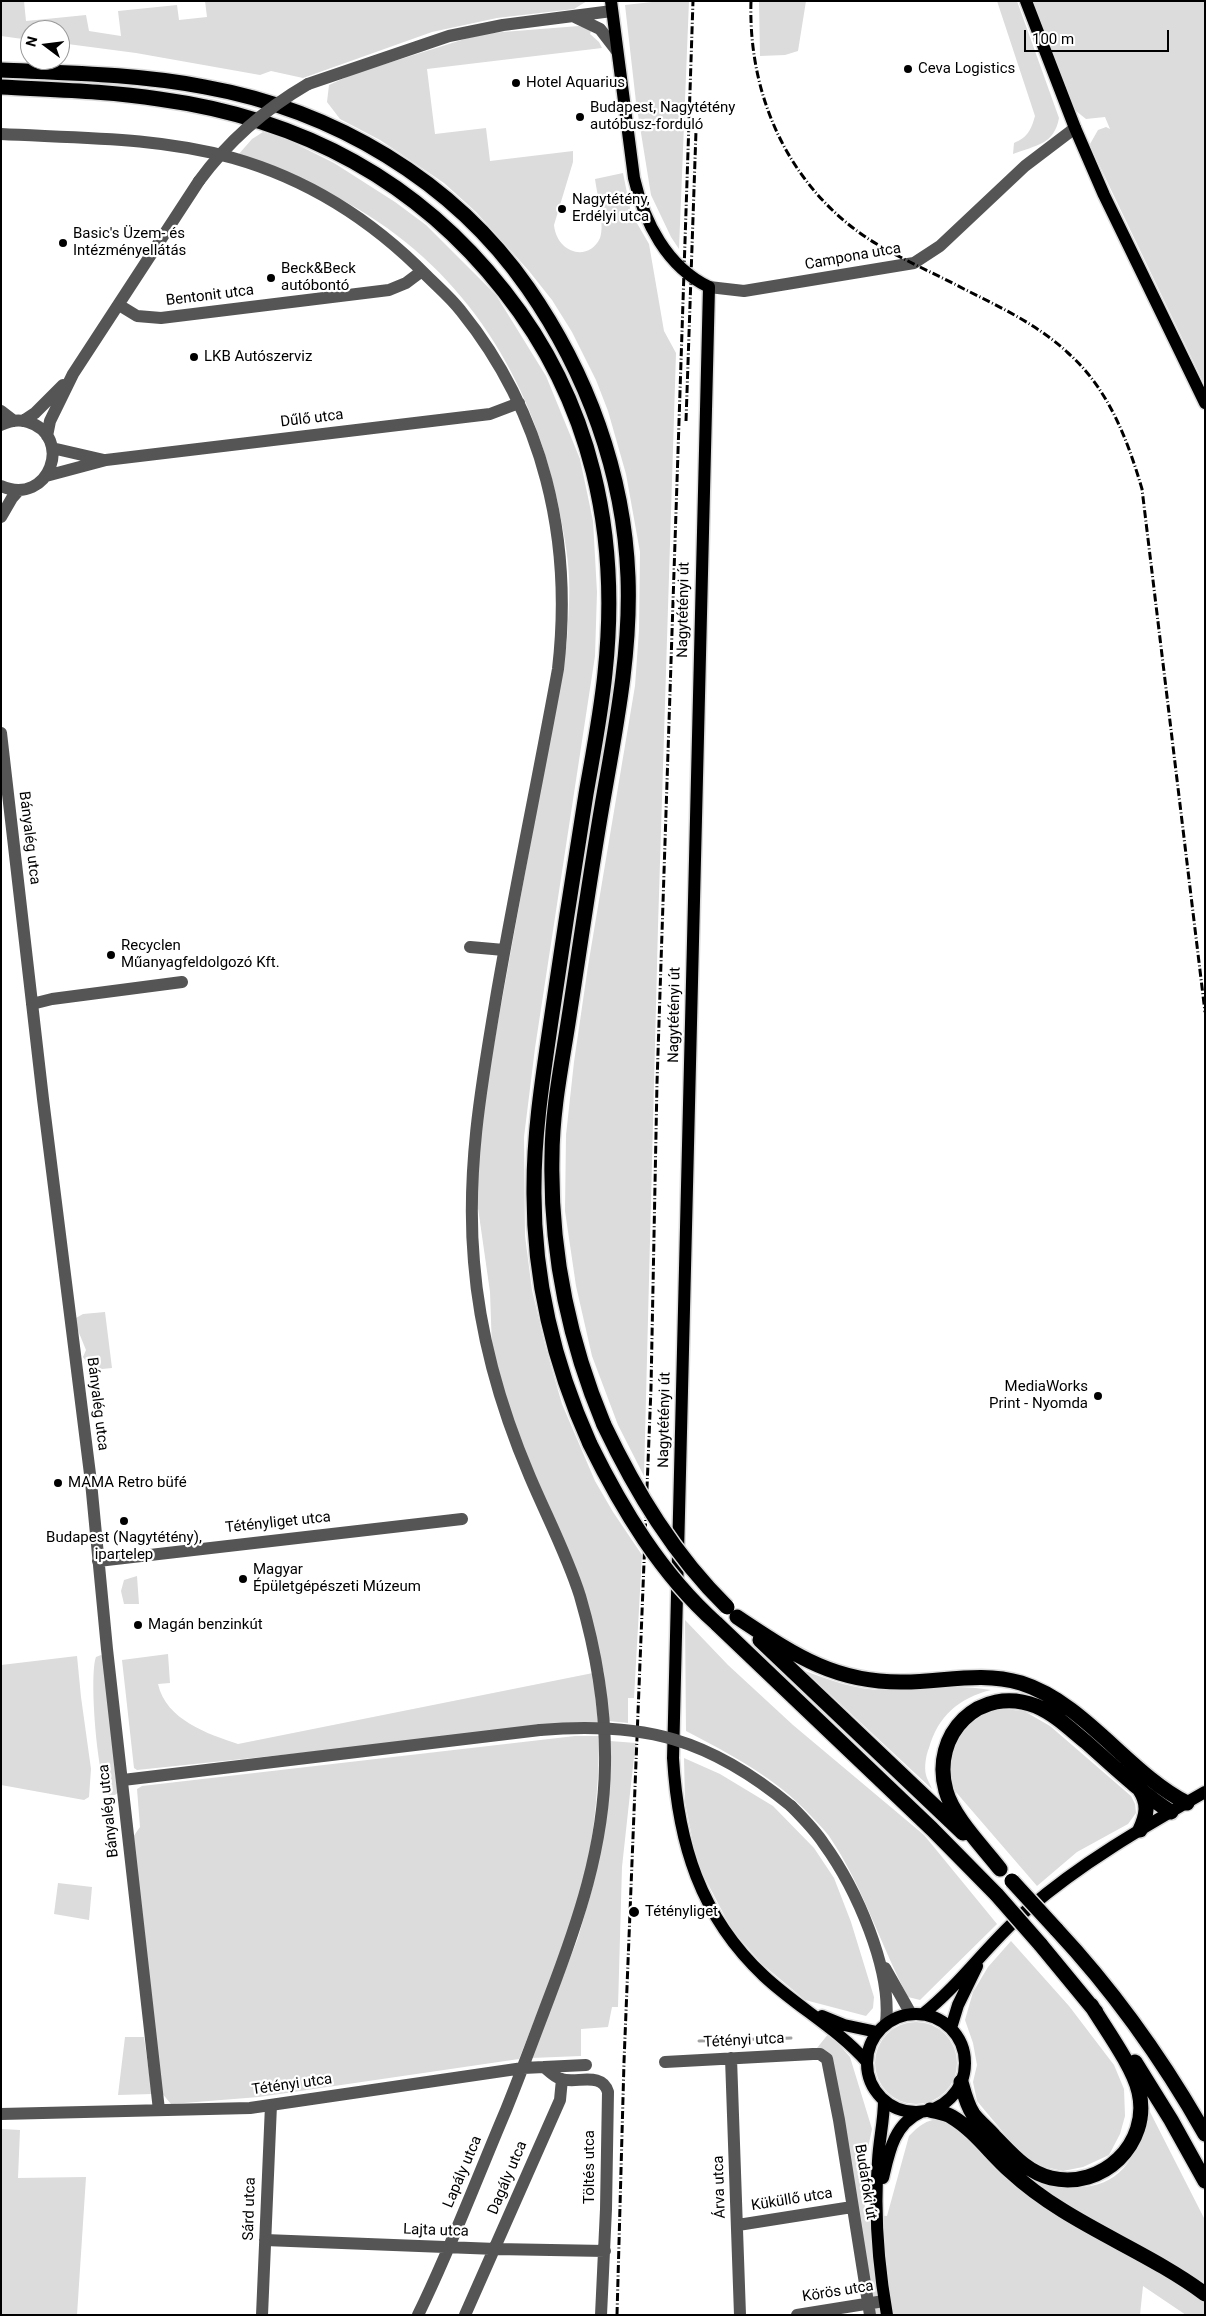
<!DOCTYPE html>
<html>
<head>
<meta charset="utf-8">
<style>
	body { margin:0 }
	#map { position:relative; width:1206px; height:2316px; overflow:hidden; background:#fff; font-family:Roboto,sans-serif }
	canvas { display:block }
	.frame { position:absolute; inset:0; border:2px solid #000; pointer-events:none }
	.north { position:absolute; left:20px; top:20px; width:50px; height:50px; box-sizing:border-box; background:#fff; border:1px solid #999; border-radius:50%; rotate:285deg; font-size:14px; font-weight:700; line-height:20px; text-align:center; color:#000 }
	.north::after { content:''; display:block; margin:auto; width:18px; height:22px; background:#000; clip-path:polygon(50% 0,100% 100%,50% 72%,0 100%) }
	.scale { position:absolute; left:1024px; top:30px; width:145px; height:22px; box-sizing:border-box; border:2px solid #000; border-top:0; padding-left:6px; font-size:15px; line-height:18px; white-space:nowrap; color:#000; -webkit-text-stroke:4px #fff; paint-order:stroke }
</style>
</head>
<body>
<div id="map">
<canvas width="1206" height="2316"></canvas>
<div class="frame"></div>
<div class="north">N</div>
<div class="scale">100 m</div>
</div>
<script>
const g = document.querySelector('canvas').getContext('2d');
g.lineJoin = 'round';
function fillPath(path, color) { g.fillStyle = color; g.fill(path, 'evenodd'); }
function stroke(path, color, width, dash) { g.strokeStyle = color; g.lineWidth = width; g.lineCap = dash ? 'butt' : 'round'; g.setLineDash(dash || []); g.stroke(path); }
function label(font, color, halo, rows, align = 'center') {
  g.font = font + ' Roboto,sans-serif'; g.lineWidth = 4.5; g.setLineDash([]); g.textBaseline = 'middle'; g.strokeStyle = halo; g.fillStyle = color; for (const [text, x, y, turn = 0] of rows) {
    g.save(); g.translate(x, y); g.rotate((+turn || 0) * Math.PI / 180); g.textAlign = isNaN(turn) ? turn : align; if (halo) g.strokeText(text, 0, 0); g.fillText(text, 0, 0); g.restore();
  }
}
fillPath(new Path2D(`
	M1 1H24L26 21 86 15 89 31 121 36 118 11 177 5 179 20 207 17 205 1H587L574 9 497 18 432 32 303 78 271 71 260 75 136 53 60 43V30H30V40L1 36Z
	M661 1H689L679 249 671 237 651 195 636 102 625 5Z
	M759 1H806L798 51 785 55 760 56Z
	M997 1H1017L1059 118C1054 145 1036 145 1013 154L1014 143C1028 137 1031 130 1035 116Z
	M1031 1H1205V386L1092 150 1090 144 1098 130 1106 127 1110 129 1105 117 1086 119 1076 111Z
	M579 26 592 29 590 34 599 42 602 48 427 69 435 134 486 128 490 161 573 151V162L554 225C557 254 589 262 600 238 605 225 597 194 595 179L623 173 631 213 649 244 664 331 676 353 658 926 644 1476 618 1425 592 1356 576 1286 565 1211 566 1135 574 1062 588 966 635 686 639 630 640 552 626 474 608 411 596 380 572 332 552 300 529 271 476 212 444 183 380 140 340 119 327 102 329 85 353 74 468 38 490 33Z
	M263 132 286 139 334 163 395 202 426 225 496 295 546 376 580 459 593 521 597 592 595 656 535 1048 524 1137 525 1236 532 1290 545 1345 562 1404 595 1481 613 1512 642 1555 634 1698H628V1723L609 1721 604 1672 505 1397 492 1349 490 1292 477 1201 478 1158 486 1088 567 642C568 620 570 599 569 578 568 551 562 525 557 499 530 378 467 274 358 209 320 186 280 171 238 155L252 139Z
	M105 1312 112 1368 92 1370 83 1357 86 1350 77 1328 76 1318 83 1314Z
	M137 1576 139 1604H124L121 1591 124 1580Z
	M685 1620 728 1665 793 1725 924 1835 997 1924 920 2000 908 1997C880 1944 863 1886 829 1836 824 1829 817 1823 811 1816 776 1778 732 1755 686 1731Z
	M168 1654 170 1683 158 1684C166 1720 208 1734 238 1744L593 1673 598 1722 137 1770 134 1768 122 1660Z
	M101 1655 108 1659 120 1791 115 1795H109C97 1782 89 1674 96 1657Z
	M77 1656 81 1697 91 1769 89 1797 84 1800 1 1785V1665Z
	M805 1671C830 1680 856 1690 883 1690 920 1690 954 1683 991 1690 959 1698 938 1716 929 1748 926 1755 924 1767 926 1775 927 1779 930 1784 932 1789Z
	M1002 1709 1024 1711 1050 1726 1131 1796 1135 1804 1136 1813 1128 1824 1077 1852 1037 1886 955 1791 948 1765 951 1746 962 1730 980 1715Z
	M575 1736H599C599 1793 593 1851 577 1906 561 1958 539 2008 519 2059L259 2097 171 2104 161 2092 133 1837 140 1827 137 1789 142 1786Z
	M610 1741 636 1743 638 1754 634 1757 622 1867 618 2007H612L608 2027 581 2029V2056L531 2058 578 1938 593 1886Z
	M684 1758 720 1774 773 1806 814 1848 834 1878 851 1922 874 1997 873 2008 866 2016 805 2000 762 1964 732 1930 697 1863 685 1802Z
	M58 1883 92 1887 89 1920 54 1914Z
	M1011 1941 1069 2006 1114 2065 1124 2089 1125 2116 1120 2134 1109 2155 1083 2167 1063 2171 1036 2165 1012 2143 977 2101 973 2082 977 2065 973 2043 965 2020 973 1992 988 1967Z
	M875 2063a41 41 0 1 1 82 0a41 41 0 1 1-82 0Z
	M829 2033 850 2057 872 2129 864 2167 865 2214 887 2216 909 2136C924 2120 936 2114 956 2125L1009 2180 1033 2200 1056 2214 1094 2233 1205 2300V2315H1186L1143 2286 1140 2315H873L830 2058 817 2048Z
	M125 2037H144L152 2094 118 2095Z
	M1148 2108 1205 2220V2286L1072 2208 1028 2178C1099 2201 1135 2182 1148 2108Z
	M1 2129 20 2130 18 2178 86 2177 77 2315H1Z`), '#dcdcdc');
stroke(new Path2D(`
	M699 2041 791 2038`), '#a3a3a3', 3);
const major = new Path2D(`
	M611 1 634 178C644 222 667 267 709 287L673 1758C678 1843 700 1916 764 1976 797 2007 837 2028 867 2062
	M1026 1 1075 128 1104 195 1205 403
	M867 2063a49 49 0 1 1 98 0a49 49 0 1 1-98 0Z
	M923 2014C962 1983 990 1941 1028 1909 1081 1863 1144 1827 1205 1792
	M822 2016 844 2025 877 2032
	M951 2028 958 2005 977 1966
	M884 2100C884 2121 879 2140 878 2161 874 2213 878 2264 887 2315
	M883 2178C889 2152 894 2124 921 2112`);
const highway = new Path2D(`
	M1 70C69 73 138 74 205 87 333 110 453 180 528 288 587 373 624 473 628 577 631 654 615 731 602 806 590 876 580 946 569 1017 562 1063 552 1110 552 1157 550 1251 568 1339 604 1425
	M1 87C54 90 107 91 159 99 299 118 417 180 504 291 592 402 620 534 605 673 601 713 593 754 586 794 574 870 562 945 551 1021 543 1076 534 1131 534 1187 533 1277 553 1362 590 1444
	M737 1617C793 1654 834 1683 904 1682 943 1682 982 1671 1021 1683 1085 1703 1128 1773 1187 1803
	M716 1623 932 1829 997 1895
	M760 1640 963 1833
	M1140 1790C1149 1804 1147 1815 1140 1830
	M1000 1869C983 1847 953 1817 946 1791 930 1734 980 1684 1036 1706 1055 1714 1070 1729 1086 1742 1113 1766 1140 1792 1171 1812
	M1056 1929C1114 1991 1163 2060 1205 2134
	M1040 1944 1096 2012
	M1135 2062 1171 2120 1205 2181
	M961 2082C964 2093 967 2105 973 2114 979 2122 987 2128 994 2136 1011 2153 1026 2172 1051 2178 1102 2190 1151 2144 1139 2092 1134 2068 1105 2028 1091 2005
	M930 2110C937 2112 946 2113 952 2117 974 2130 990 2153 1010 2171 1067 2224 1143 2248 1205 2294`);
stroke(major, '#dbdbdb', 15);
stroke(highway, '#dbdbdb', 18);
stroke(new Path2D(`
	M575 17 600 29 617 51
	M308 84 449 36 503 25 612 11
	M1 134C78 138 158 137 233 158 307 179 373 221 427 276 438 287 451 298 461 311 544 414 573 539 558 669 538 779 515 888 496 998 481 1086 466 1173 474 1262 480 1337 501 1409 530 1477 547 1517 567 1555 580 1596 596 1651 606 1708 605 1765 604 1847 578 1922 549 1998 535 2035 521 2073 506 2110 477 2178 451 2248 418 2315
	M709 287 744 291 914 263 940 246 1025 166 1075 128
	M119 305 137 316 161 318 389 290 406 283 422 271
	M1 411 14 421
	M23 421 35 413 63 385
	M1 425C9 421 19 419 28 422 74 436 50 507 1 486
	M47 436 50 421 73 374 199 181
	M52 448 104 460
	M46 476 106 460 490 414 519 403
	M1 517 12 498 19 490
	M1 733 43 1099 91 1482 107 1649 159 2110
	M470 947 504 950
	M32 1004 52 999 182 982
	M98 1561 462 1519
	M123 1780 540 1730
	M791 1806C803 1818 815 1830 824 1844 856 1888 892 1969 886 2023
	M885 1968 911 2014
	M731 2058 740 2315
	M665 2062 813 2054H820L827 2059 839 2120 870 2315
	M544 2067C549 2071 554 2077 561 2079 576 2084 602 2071 608 2092L606 2209 601 2315
	M1 2114 250 2108 523 2068 586 2065
	M738 2225 852 2207
	M265 2240 496 2249 605 2251
	M262 2315 271 2105
	M465 2315 560 2100 562 2079
	M797 2315 884 2301`), '#555', 12);
stroke(major, '#000', 12);
stroke(highway, '#000', 15);
stroke(new Path2D(`
	M751 1C748 95 788 185 867 238 898 258 932 272 964 289 1000 307 1038 325 1067 352 1108 388 1127 438 1142 489L1205 1012
	M686 421 696 131
	M617 2315 624 2062 651 1388 657 1083 693 1`), '#000', 3, [8, 2.5, 1, 2.5]);
const highwayBridge = new Path2D(`
	M604 1425C636 1492 674 1555 727 1607
	M590 1444C622 1509 661 1574 716 1623
	M1012 1881 1056 1929
	M997 1895 1040 1944`);
stroke(highwayBridge, '#dbdbdb', 18, []);
stroke(new Path2D(`
	M199 181C229 140 265 109 308 84
	M540 1730C644 1721 710 1739 791 1806`), '#555', 12);
stroke(highwayBridge, '#000', 15);
for (const [x, y, r, color] of [
	[908,69,5,"#000"],
	[516,83,5,"#000"],
	[580,117,5,"#000"],
	[562,209,5,"#000"],
	[63,243,5,"#000"],
	[271,278,5,"#000"],
	[194,357,5,"#000"],
	[111,955,5,"#000"],
	[1098,1396,5,"#000"],
	[58,1483,5,"#000"],
	[124,1521,5,"#000"],
	[243,1579,5,"#000"],
	[138,1625,5,"#000"],
	[634,1912,6,"#000"]
]) { const dot = new Path2D(); dot.arc(x, y, r, 0, 2 * Math.PI); g.fillStyle = color; g.fill(dot); stroke(dot, '#fff', 2); }
label('15px', '#000', '#fff', [
	["Ceva Logistics",918,69],
	["Hotel Aquarius",526,83],
	["Budapest, Nagytétény",590,108],
	["autóbusz-forduló",590,125],
	["Nagytétény,",572,200],
	["Erdélyi utca",572,217],
	["Basic's Üzem- és",73,234],
	["Intézményellátás",73,251],
	["Beck&Beck",281,269],
	["autóbontó",281,286],
	["LKB Autószerviz",204,357],
	["Recyclen",121,946],
	["Műanyagfeldolgozó Kft.",121,963],
	["MediaWorks",1088,1387,"right"],
	["Print - Nyomda",1088,1404,"right"],
	["MAMA Retro büfé",68,1483],
	["Budapest (Nagytétény),",124,1538,"center"],
	["ipartelep",124,1555,"center"],
	["Magyar",253,1570],
	["Épületgépészeti Múzeum",253,1587],
	["Magán benzinkút",148,1625],
	["Tétényliget",645,1912]
], 'left');
label('15px', '#000', '#fff', [
	["Campona utca",853,257,-10],
	["Bentonit utca",210,296,-7],
	["Dűlő utca",312,419,-7],
	["Nagytétényi út",684,610,-89],
	["Bányalég utca",29,838,83],
	["Nagytétényi út",675,1015,-89],
	["Bányalég utca",97,1404,83],
	["Nagytétényi út",665,1420,-89],
	["Tétényliget utca",278,1523,-6],
	["Bányalég utca",109,1811,-96],
	["Tétényi utca",744,2041,-3],
	["Tétényi utca",292,2085,-8],
	["Töltés utca",590,2167,-90],
	["Lapály utca",463,2172,-67],
	["Dagály utca",508,2178,-67],
	["Budafoki út",865,2182,81],
	["Árva utca",720,2187,-92],
	["Küküllő utca",792,2200,-9],
	["Sárd utca",250,2209,-88],
	["Lajta utca",436,2231,2],
	["Körös utca",838,2292,-9]
]);
</script>
</body>
</html>
